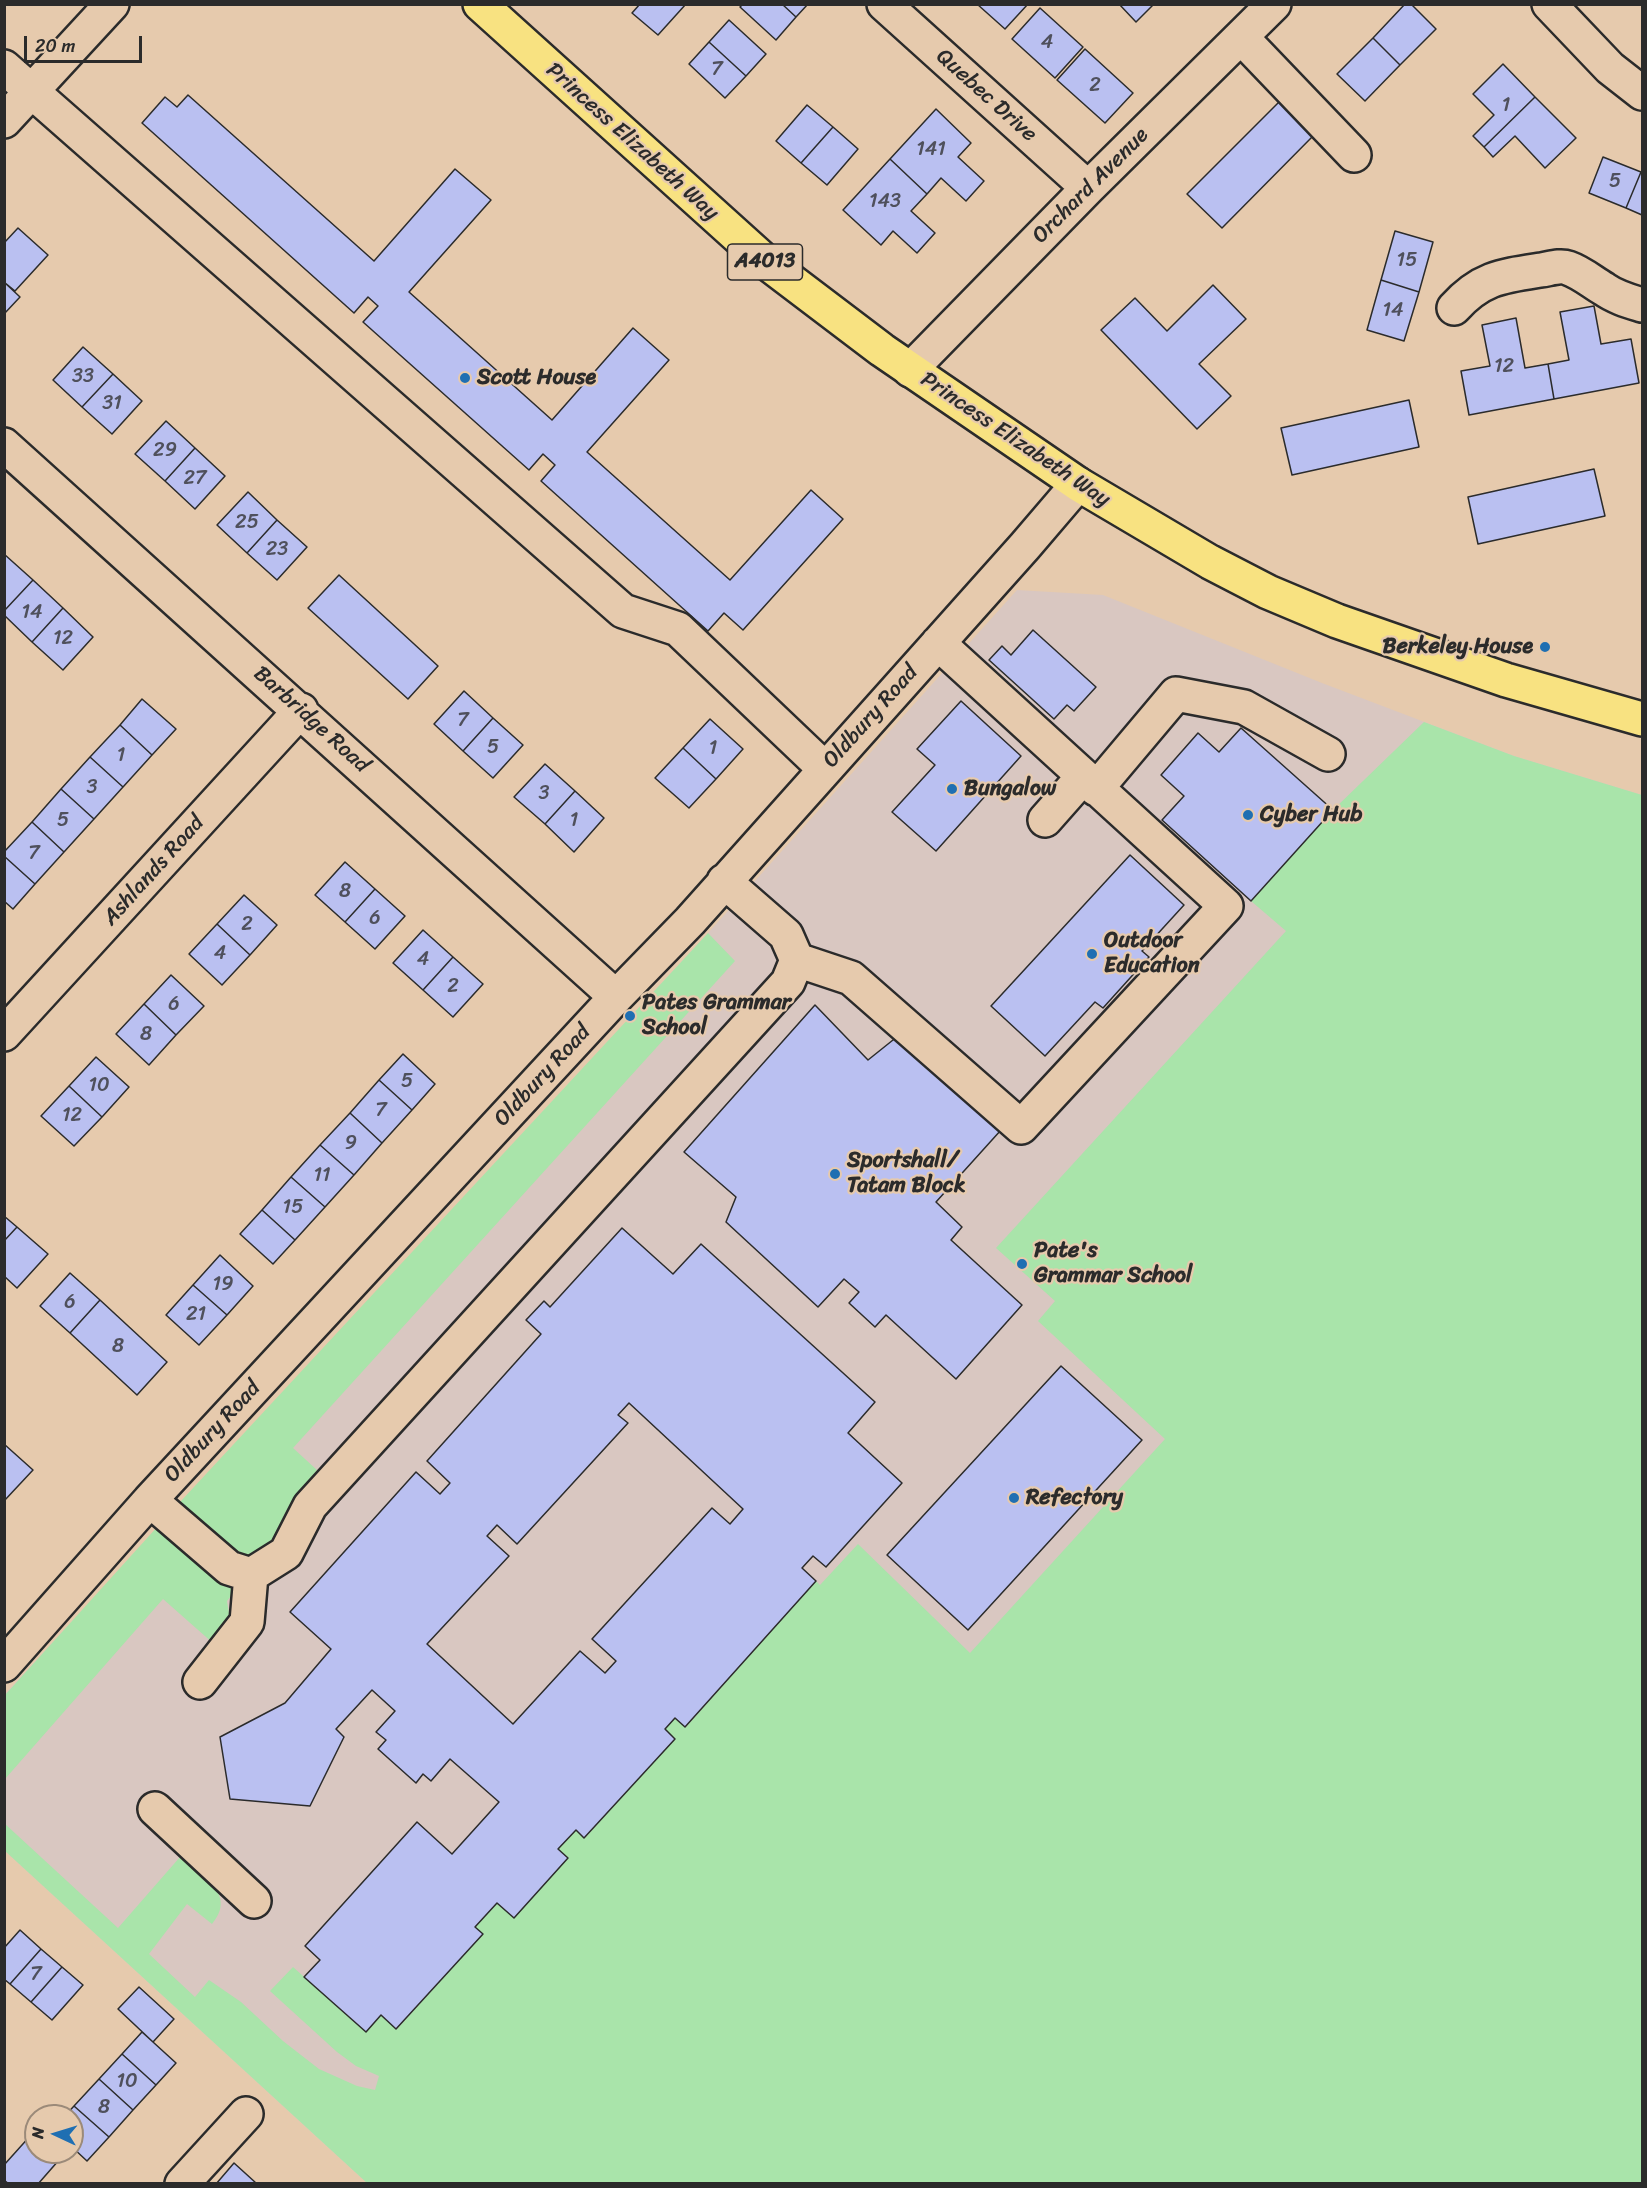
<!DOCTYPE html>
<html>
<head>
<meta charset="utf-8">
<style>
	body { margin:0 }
	#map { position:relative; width:1647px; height:2188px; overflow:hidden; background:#e6caad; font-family:Sriracha,sans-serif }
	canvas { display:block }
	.frame { position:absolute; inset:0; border:6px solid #2b2b2b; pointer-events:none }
	.north { position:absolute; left:24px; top:2104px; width:60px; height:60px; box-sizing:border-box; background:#e6caad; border:2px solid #9b8a79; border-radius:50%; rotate:274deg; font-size:16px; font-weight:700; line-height:24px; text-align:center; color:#2b2b2b }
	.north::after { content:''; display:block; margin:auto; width:21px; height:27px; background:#1f6fb2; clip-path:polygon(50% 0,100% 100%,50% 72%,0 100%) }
	.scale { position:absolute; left:24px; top:36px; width:118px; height:27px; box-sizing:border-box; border:3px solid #2b2b2b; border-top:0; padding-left:8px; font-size:18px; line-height:21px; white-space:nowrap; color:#2b2b2b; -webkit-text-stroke:4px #e6caad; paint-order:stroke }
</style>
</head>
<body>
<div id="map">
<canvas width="1647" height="2188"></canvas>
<div class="frame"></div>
<div class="north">N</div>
<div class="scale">20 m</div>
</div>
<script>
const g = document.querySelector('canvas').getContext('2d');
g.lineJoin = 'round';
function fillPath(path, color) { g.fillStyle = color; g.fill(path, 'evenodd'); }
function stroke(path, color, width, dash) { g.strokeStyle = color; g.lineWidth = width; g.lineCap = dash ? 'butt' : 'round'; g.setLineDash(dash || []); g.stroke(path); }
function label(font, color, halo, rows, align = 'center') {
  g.font = font + ' Sriracha,sans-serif'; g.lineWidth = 4.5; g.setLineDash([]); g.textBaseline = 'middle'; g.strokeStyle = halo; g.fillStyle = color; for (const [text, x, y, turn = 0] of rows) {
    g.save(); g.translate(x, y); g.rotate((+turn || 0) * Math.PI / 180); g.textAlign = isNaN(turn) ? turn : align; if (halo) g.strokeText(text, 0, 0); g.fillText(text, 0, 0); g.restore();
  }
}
fillPath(new Path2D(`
	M1017 590 1103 595 1322 683 1514 756 1642 795V2183H367L5 1851 4 1695 708 933Z`), '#d9c7c1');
fillPath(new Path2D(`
	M1424 722 1514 756 1642 795V2183H367L5 1851 4 1823 118 1928 180 1857C201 1874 238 1894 212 1924L187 1904 149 1954 195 1997 209 1980 241 2002 283 2041 319 2069 357 2086 375 2090 379 2076 356 2066 337 2052 270 1991 293 1967 366 2032 381 2015 397 2029 483 1934 475 1927 497 1903 514 1918 568 1858 558 1849 576 1830 585 1838 674 1739 665 1729 675 1718 686 1727 816 1581 820 1585 858 1544 970 1653 1165 1439 1038 1321 1055 1301 996 1248 1286 931 1251 901 1333 810Z
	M708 933 735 961 293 1448 317 1470 284 1515 281 1534 227 1601 231 1625 214 1644 163 1599 5 1779V1695L168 1515Z`), '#a9e4aa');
const building = new Path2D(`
	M640 4H686L658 35 632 13Z
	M743 4H782L796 17 776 40 740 7Z
	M782 4H808L796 17Z
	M977 4H1028L1005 29Z
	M1119 4H1154L1136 22Z
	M1405 4H1411L1436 29 1400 65 1373 38Z
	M1040 8 1083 47 1055 78 1012 39Z
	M729 20 766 54 746 76 709 42Z
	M1373 38 1400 65 1365 101 1337 74Z
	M709 42 746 76 725 98 689 64Z
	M1085 49 1133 93 1105 123 1057 80Z
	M1503 64 1535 97 1484 147 1473 136 1494 115 1473 94Z
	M188 95 374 261 455 169 491 200 409 292 552 420 633 328 669 360 587 452 730 580 811 490 843 519 743 630 724 613 708 631 541 481 555 465 543 454 529 470 363 322 378 306 368 297 354 313 142 123 165 97 177 107Z
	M1535 97 1576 138 1545 168 1515 136 1493 157 1484 147Z
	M1280 101 1314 135 1222 228 1187 194Z
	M807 105 833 127 801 163 776 141Z
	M936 109 971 143 958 157 984 181 966 201 941 178 927 194 890 159Z
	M833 127 858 149 827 185 801 163Z
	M1603 157 1641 172 1626 208 1589 193Z
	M890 159 927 194 911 211 935 233 917 253 893 231 881 245 843 210Z
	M1641 172 1642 173V215L1626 208Z
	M18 228 48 255 15 291 4 282V243Z
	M1395 231 1433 242 1419 292 1381 280Z
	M1381 280 1419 292 1404 341 1367 330Z
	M4 282 20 297 4 314Z
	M1213 285 1246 319 1199 364 1231 396 1197 429 1101 330 1135 298 1167 331Z
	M1594 306 1601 344 1631 339 1639 383 1554 399 1548 364 1569 360 1560 312Z
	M1516 318 1525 368 1548 364 1554 399 1469 415 1461 371 1490 366 1482 325Z
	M83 347 113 374 82 407 53 380Z
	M113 374 142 401 112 434 82 407Z
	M1409 400 1419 447 1292 475 1281 428Z
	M166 421 195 448 165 481 135 454Z
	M195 448 225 476 195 509 165 481Z
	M1594 469 1605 516 1478 544 1468 497Z
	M248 492 277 520 247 553 217 525Z
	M277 520 307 547 277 580 247 553Z
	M4 554 33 580 4 611Z
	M339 575 438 666 408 699 308 608Z
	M33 580 63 608 32 642 4 615V611Z
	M63 608 93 637 63 670 32 642Z
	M1033 630 1096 687 1074 711 1067 705 1054 719 989 660 1002 646 1011 655Z
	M464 691 493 718 463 751 434 724Z
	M142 699 176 729 152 755 120 725Z
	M961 701 1021 756 936 851 892 812 935 765 917 749Z
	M493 718 523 745 493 778 463 751Z
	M710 719 743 749 716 779 683 748Z
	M120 725 152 755 123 787 90 757Z
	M1241 728 1333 810 1251 901 1162 820 1184 796 1161 775 1198 733 1219 752Z
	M683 748 716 779 689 808 655 778Z
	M90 757 123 787 94 819 61 789Z
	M545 764 575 791 545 824 514 797Z
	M61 789 94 819 64 852 32 822Z
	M575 791 604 818 574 852 545 824Z
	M32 822 64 852 35 884 4 856V852Z
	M1130 855 1184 905 1142 951 1149 957 1103 1008 1095 1002 1045 1056 991 1006Z
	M4 856 35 884 13 909 4 901Z
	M345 862 375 889 345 922 315 895Z
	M375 889 405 916 375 949 345 922Z
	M244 895 277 925 250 955 217 924Z
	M217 924 250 955 222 985 189 954Z
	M423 930 453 957 423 990 393 963Z
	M453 957 483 984 453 1017 423 990Z
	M171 975 204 1006 176 1035 144 1004Z
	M144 1004 176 1035 149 1065 116 1034Z
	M815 1005 868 1060 898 1036 1001 1130 936 1202 962 1227 951 1240 1022 1305 956 1379 886 1315 875 1327 849 1303 859 1292 844 1279 818 1307 726 1222 736 1197 684 1152Z
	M403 1054 435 1084 412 1110 379 1080Z
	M96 1057 129 1087 102 1117 69 1086Z
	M379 1080 412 1110 382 1143 350 1113Z
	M69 1086 102 1117 74 1146 41 1116Z
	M350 1113 382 1143 354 1175 320 1145Z
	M320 1145 354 1175 325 1207 291 1177Z
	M291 1177 325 1207 295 1240 262 1210Z
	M262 1210 295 1240 273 1264 240 1234Z
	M4 1216 17 1227 4 1241Z
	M17 1227 48 1254 17 1288 4 1276V1241Z
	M622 1228 673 1274 701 1244 875 1402 848 1433 902 1483 826 1567 813 1556 802 1568 816 1581 685 1727 675 1718 665 1729 675 1739 584 1838 576 1830 558 1849 568 1858 514 1918 497 1903 475 1927 483 1934 396 2029 381 2015 366 2032 304 1977 320 1960 305 1946 417 1822 452 1854 499 1802 450 1759 431 1781 423 1774 416 1783 378 1749 386 1740 376 1732 395 1711 372 1690 336 1729 344 1737 310 1806 230 1799 220 1737 285 1703 331 1649 290 1612 416 1472 440 1494 450 1483 427 1461 541 1334 526 1320 544 1301 550 1307ZM629 1403 743 1509 730 1524 712 1508 592 1639 616 1661 605 1673 580 1651 513 1724 427 1644 509 1556 487 1536 497 1525 517 1544 628 1423 618 1415Z
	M220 1255 253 1286 227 1315 193 1285Z
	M70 1273 100 1300 70 1333 40 1306Z
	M193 1285 227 1315 199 1345 166 1315Z
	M100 1300 167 1362 137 1395 70 1333Z
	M1061 1366 1142 1440 968 1630 887 1555Z
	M4 1444 33 1470 4 1501Z
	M20 1930 41 1949 10 1984 4 1979V1948Z
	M41 1949 62 1967 31 2002 10 1984Z
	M62 1967 83 1985 52 2020 31 2002Z
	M139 1987 174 2019 153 2042 118 2009Z
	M142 2032 176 2063 156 2085 122 2054Z
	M122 2054 156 2085 133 2110 99 2079Z
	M99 2079 133 2110 109 2137 74 2106Z
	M74 2106 109 2137 87 2161 72 2147V2116H65Z
	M31 2135 36 2140V2152H49L59 2160 38 2184H9L4 2180V2165Z
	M234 2163 256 2183V2184H216Z`);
fillPath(building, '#bac0f1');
stroke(building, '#2b2b2b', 1.5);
const minor = new Path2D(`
	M884 4 1088 188
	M1549 4 1610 68 1642 93
	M1241 37 1354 155
	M4 67 623 611 678 629 825 769
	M4 121 112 4
	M1454 308C1481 278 1502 276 1541 270 1549 269 1560 265 1568 268 1582 273 1592 282 1604 289 1615 297 1629 301 1642 305
	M910 370 1088 188 1274 4
	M4 445 616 997
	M1096 789 1176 694 1244 707 1328 754
	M1045 820 1083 777
	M797 960 851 978 1021 1127 1226 906 938 643
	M4 1034 301 710
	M150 1500 229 1568 251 1575 286 1553 310 1506 788 982 797 960 786 935 724 881
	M4 1665 150 1500 616 997 690 921 1025 546 1078 484
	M200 1682 247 1622 251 1575
	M155 1809 254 1901
	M182 2184 246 2114`);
const major = new Path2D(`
	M480 4 766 262 882 350 1078 484 1210 562 1268 592 1337 621 1506 680 1642 719`);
stroke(minor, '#2b2b2b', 38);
stroke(major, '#2b2b2b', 38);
stroke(minor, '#e6caad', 33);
stroke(major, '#f8e281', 33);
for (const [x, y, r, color] of [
	[465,378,6,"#1f6fb2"],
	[1545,647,6,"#1f6fb2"],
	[952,789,6,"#1f6fb2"],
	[1248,815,6,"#1f6fb2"],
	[1092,954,6,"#1f6fb2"],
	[630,1016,6,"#1f6fb2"],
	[835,1174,6,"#1f6fb2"],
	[1022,1264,6,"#1f6fb2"],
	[1014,1498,6,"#1f6fb2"]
]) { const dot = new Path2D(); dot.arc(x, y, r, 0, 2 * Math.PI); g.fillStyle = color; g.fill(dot); stroke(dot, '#e6caad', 2); }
label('20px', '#4f505c', null, [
	["4",1047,43],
	["7",717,70],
	["2",1095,86],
	["1",1506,106],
	["141",931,150],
	["5",1615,182],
	["143",885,202],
	["15",1407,261],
	["14",1393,311],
	["12",1504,367],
	["33",83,377],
	["31",112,404],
	["29",165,451],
	["27",195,479],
	["25",247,523],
	["23",277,550],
	["14",32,613],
	["12",63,639],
	["7",463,721],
	["5",493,748],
	["1",713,749],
	["1",121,756],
	["3",92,788],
	["3",544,794],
	["5",63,821],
	["1",574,821],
	["7",34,854],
	["8",345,892],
	["6",375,919],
	["2",247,925],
	["4",220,954],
	["4",423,960],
	["2",453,987],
	["6",174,1005],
	["8",146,1035],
	["5",407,1082],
	["10",99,1086],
	["7",381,1111],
	["12",72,1116],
	["9",351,1144],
	["11",322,1176],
	["15",293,1208],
	["19",223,1285],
	["6",70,1303],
	["21",196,1315],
	["8",118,1347],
	["7",36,1975],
	["10",127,2082],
	["8",104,2108]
]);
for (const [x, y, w] of [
	[765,262,75]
]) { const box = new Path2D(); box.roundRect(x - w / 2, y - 18, w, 36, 4.5); g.fillStyle = '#e6caad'; g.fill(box); stroke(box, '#2b2b2b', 1.5); }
label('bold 21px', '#2b2b2b', null, [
	["A4013",765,262]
]);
label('22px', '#2b2b2b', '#e6caad', [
	["Quebec Drive",986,96,42],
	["Princess Elizabeth Way",632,142,42],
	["Orchard Avenue",1091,186,-45],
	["Princess Elizabeth Way",1015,440,34],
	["Oldbury Road",871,717,-48],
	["Barbridge Road",311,720,42],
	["Ashlands Road",154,871,-48],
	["Oldbury Road",543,1076,-47],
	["Oldbury Road",213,1432,-47]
]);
label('bold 22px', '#2b2b2b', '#e6caad', [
	["Scott House",477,378],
	["Berkeley House",1533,647,"right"],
	["Bungalow",964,789],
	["Cyber Hub",1260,815],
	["Outdoor",1104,941],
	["Education",1104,966],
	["Pates Grammar",642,1003],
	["School",642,1028],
	["Sportshall/",847,1161],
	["Tatam Block",847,1186],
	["Pate's",1034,1251],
	["Grammar School",1034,1276],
	["Refectory",1026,1498]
], 'left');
</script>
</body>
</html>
